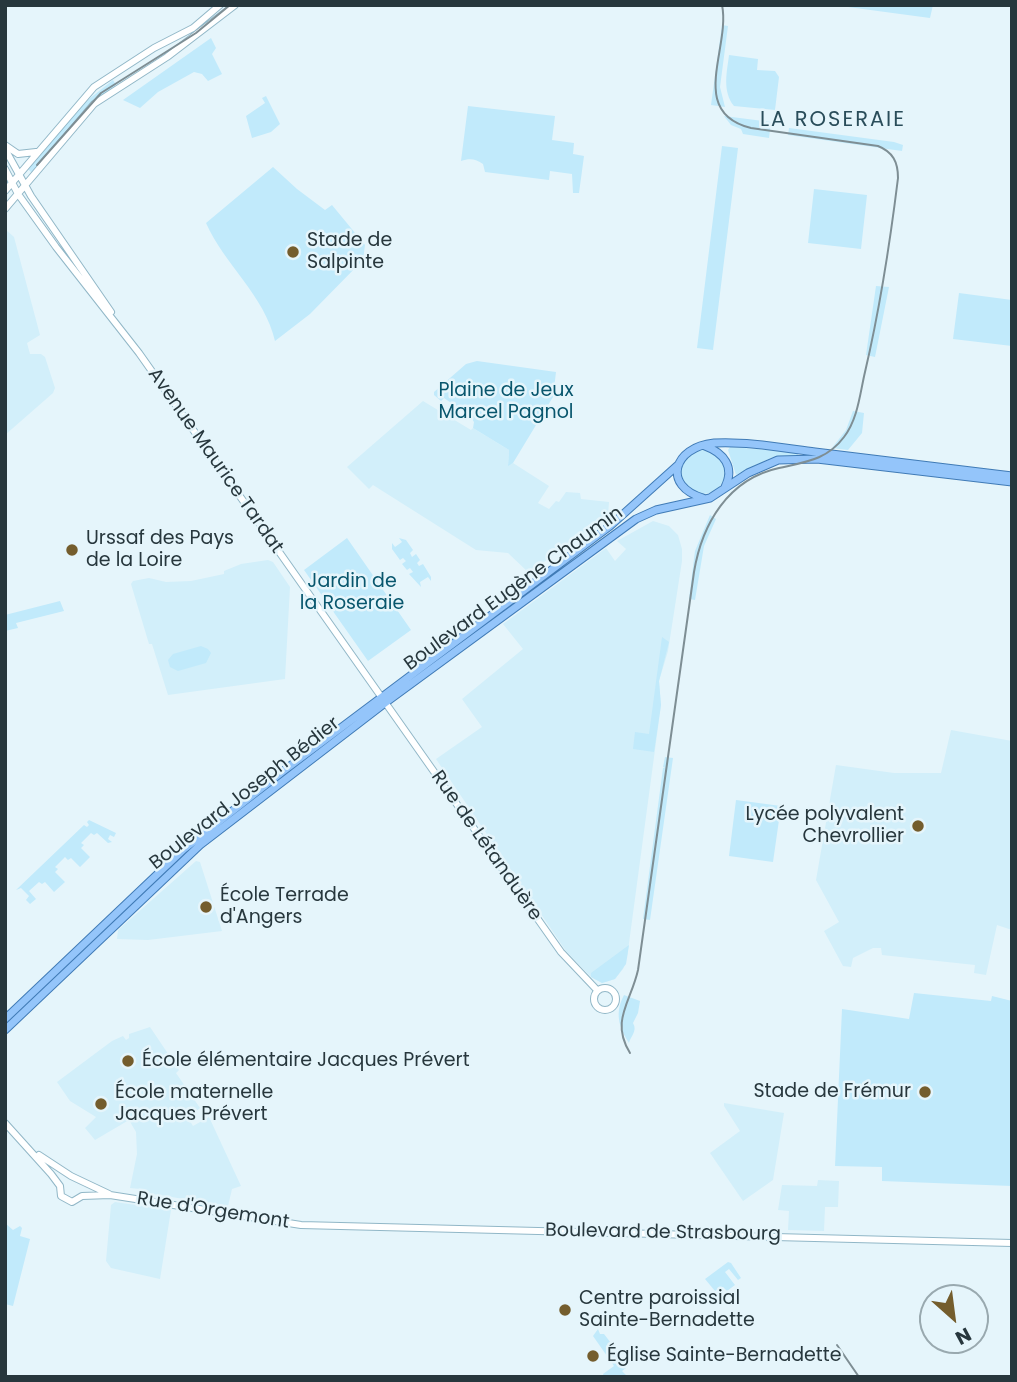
<!DOCTYPE html>
<html>
<head>
<meta charset="utf-8">
<style>
	body { margin:0 }
	#map { position:relative; width:1017px; height:1382px; overflow:hidden; background:#e5f5fb; font-family:Poppins,sans-serif }
	canvas { display:block }
	.frame { position:absolute; inset:0; border:7px solid #27373d; pointer-events:none }
	.north { position:absolute; left:919px; top:1284px; width:70px; height:70px; box-sizing:border-box; background:#e5f5fb; border:2px solid #99a9af; border-radius:50%; rotate:152deg; font-size:19px; font-weight:700; line-height:28px; text-align:center; color:#27373d }
	.north::after { content:''; display:block; margin:auto; width:24px; height:32px; background:#745d2d; clip-path:polygon(50% 0,100% 100%,50% 72%,0 100%) }
</style>
</head>
<body>
<div id="map">
<canvas width="1017" height="1382"></canvas>
<div class="frame"></div>
<div class="north">N</div>
</div>
<script>
const g = document.querySelector('canvas').getContext('2d');
g.lineJoin = 'round';
function fillPath(path, color) { g.fillStyle = color; g.fill(path, 'evenodd'); }
function stroke(path, color, width, dash) { g.strokeStyle = color; g.lineWidth = width; g.lineCap = dash ? 'butt' : 'round'; g.setLineDash(dash || []); g.stroke(path); }
function label(font, color, halo, rows, align = 'center') {
  g.font = font + ' Poppins,sans-serif'; g.lineWidth = 5; g.setLineDash([]); g.textBaseline = 'middle'; g.strokeStyle = halo; g.fillStyle = color; for (const [text, x, y, turn = 0] of rows) {
    g.save(); g.translate(x, y); g.rotate((+turn || 0) * Math.PI / 180); g.textAlign = isNaN(turn) ? turn : align; if (halo) g.strokeText(text, 0, 0); g.fillText(text, 0, 0); g.restore();
  }
}
fillPath(new Path2D(`
	M5 229 14 237 40 335 27 343 30 354H41L45 357 55 388 53 393 5 435Z
	M423 401 471 430 473 428 509 450 508 465 513 463 549 486 538 503 549 509 556 501 559 502 566 492 580 493 581 499 609 502 608 515 529 573 508 553 476 550 373 485 369 489 347 467Z
	M653 521 669 526 678 535 682 549V561L668 651 659 681 661 705 627 958 623 969 615 979 602 983 591 977 566 951 436 759 482 727 462 699 523 649 503 624 606 548 615 561 626 549 617 541Z
	M268 560 273 562 290 587 285 679 168 695 152 644H149L131 584 133 581 149 578 166 582 191 581 224 574V571L241 564Z
	M951 730 1012 741V930L997 925 986 975 974 973 975 965 882 955 881 948H873L853 958 851 967 843 966 824 931 839 922 816 880 836 765 894 773H941Z
	M196 861 200 862 222 931 148 940 117 939 118 930Z
	M150 1027 179 1070 176 1073 200 1108 188 1118 193 1126 209 1117 241 1186 232 1189 228 1206 140 1192V1189L130 1188 137 1154 136 1132 129 1120 95 1140 85 1128 96 1117 70 1101 57 1082 112 1041 123 1036 126 1040 129 1038V1034Z
	M724 1103 784 1113 773 1180 743 1201 710 1153 740 1131 724 1106Z
	M818 1180 839 1181 838 1207H825L824 1231 788 1230 789 1211 778 1210 782 1185 817 1186Z
	M115 1202 171 1210 160 1279 111 1268 106 1261 111 1205Z`), '#d2effa');
fillPath(new Path2D(`
	M833 5H933L930 18Z
	M722 25 728 26 720 87 725 107 711 105Z
	M211 38 216 48 212 54 222 74 208 81 202 74 194 72 158 92 140 108 123 100Z
	M729 55 758 59 757 70 775 71 779 77 775 110 734 106C722 91 727 72 729 55Z
	M113 80 116 85 89 106 32 173 28 169 84 103Z
	M266 96 280 124 271 132 252 138 246 116 265 103 262 98Z
	M468 106 555 116 552 140 574 143 573 154 584 156 579 193H573L572 174 550 171 549 180 485 172 483 164C476 159 470 158 461 161Z
	M724 116 771 122 769 138 743 134 741 129 731 125Z
	M789 128 894 142 903 145 902 151 788 135Z
	M722 146 738 148 713 350 697 348Z
	M273 167 297 189 325 210 332 205 365 245 363 260 310 314 275 341C265 296 224 264 206 223Z
	M814 189 867 195 861 249 808 243Z
	M876 286 889 287 875 357 866 355Z
	M959 293 1012 300V346L953 339Z
	M477 361 556 372 553 397 513 463 508 466 509 450 473 428 474 422 470 416 444 398 441 401 434 395V392L466 364Z
	M853 411 864 413 862 433 848 450 832 448 846 430Z
	M730 447 798 452V455L771 458 736 475 728 450Z
	M681 472a22 22 0 1 1 44 0a22 22 0 1 1-44 0Z
	M710 515 716 519 704 546 695 600 689 599 695 551Z
	M347 538 411 630 368 661 304 570Z
	M399 538 406 540 413 550 410 553 412 557 416 554 420 560 417 563 419 566 423 564 431 577V581L428 577 420 582 421 587 409 574 413 572 410 568 407 570 402 564 406 561 403 558 400 560 392 549V543L395 547 402 542Z
	M60 601 64 611 16 623 18 628 5 631V615Z
	M662 637 669 642 659 681 661 705 654 752 633 749 635 732 649 734Z
	M201 646 208 649 211 653 206 663 178 671 170 667 168 660 173 654Z
	M665 757 673 758 650 920 643 919 663 768 665 767H663Z
	M736 800 781 806 773 862 729 856Z
	M89 820 116 833 114 837 110 835 108 839 112 842 108 843 97 833 94 835 91 833 81 843 84 845 81 848 90 857 80 867 71 858 68 860 65 857 55 867 58 869 55 872 65 882 54 892 45 882 42 884 39 882 29 891 36 899 30 904 26 900 29 896 21 888 16 890 84 825 87 827 89 825 87 822Z
	M629 945 626 964 615 979 602 983 591 977V973Z
	M914 993 991 1001 992 996 1012 1001V1186L882 1181V1167L835 1166 842 1009 909 1019Z
	M624 995 640 1001 638 1013 633 1023C638 1031 630 1037 629 1043 618 1026 615 1012 624 995Z
	M5 1223 13 1230 20 1226 22 1228 20 1236 30 1239 13 1306 5 1304Z
	M728 1262 731 1263 741 1278 738 1280 729 1269 725 1272 735 1285 727 1291 723 1287 715 1291 705 1279Z
	M598 1329 600 1334H604L624 1360 626 1368 622 1371 628 1377H604L603 1374 614 1366 593 1336Z`), '#c1eafb');
const minor = new Path2D(`
	M5 145 18 154 36 152
	M5 149 31 196 111 312
	M5 169 18 194 56 247 139 353 561 952 597 990
	M5 191 94 87 154 48 193 28 220 5
	M5 209 94 104 167 57 235 5
	M594 999a11 11 0 1 1 22 0a11 11 0 1 1-22 0Z
	M5 1123 51 1174 60 1186 61 1196 72 1202 82 1196 110 1195 301 1225 1012 1243
	M39 1155 71 1176 109 1194`);
const major = new Path2D(`
	M705 446C724 453 735 467 725 487
	M703 498C662 486 673 447 714 443 745 441 784 448 815 452 880 460 946 468 1012 476
	M5 1019 184 849 282 772 610 526 679 464
	M5 1030 200 845 385 703 636 519 656 510 710 498 748 473 778 460 817 459 1012 482`);
stroke(minor, '#91b7c7', 8);
stroke(major, '#407bb6', 9);
stroke(minor, '#fff', 6);
stroke(major, '#94c5fa', 7);
stroke(new Path2D(`
	M37 165 101 93 196 33 230 5
	M630 1053C610 1021 631 1002 638 970L694 572C702 524 728 479 779 468 805 462 827 460 844 437 858 419 860 393 865 372 880 308 890 243 898 178 898 162 893 152 878 146L751 128C687 112 731 48 722 5
	M837 1345 859 1377`), '#7e8e94', 2);
for (const [x, y, r, color] of [
	[293,252,7,"#745d2d"],
	[72,550,7,"#745d2d"],
	[918,826,7,"#745d2d"],
	[206,907,7,"#745d2d"],
	[128,1061,7,"#745d2d"],
	[925,1092,7,"#745d2d"],
	[101,1104,7,"#745d2d"],
	[565,1310,7,"#745d2d"],
	[593,1356,7,"#745d2d"]
]) { const dot = new Path2D(); dot.arc(x, y, r, 0, 2 * Math.PI); g.fillStyle = color; g.fill(dot); stroke(dot, '#e5f5fb', 2.5); }
label('19px', '#27373d', '#e5f5fb', [
	["Stade de",307,241],
	["Salpinte",307,263],
	["Urssaf des Pays",86,539],
	["de la Loire",86,561],
	["Lycée polyvalent",904,815,"right"],
	["Chevrollier",904,837,"right"],
	["École Terrade",220,896],
	["d'Angers",220,918],
	["École élémentaire Jacques Prévert",142,1061],
	["Stade de Frémur",911,1092,"right"],
	["École maternelle",115,1093],
	["Jacques Prévert",115,1115],
	["Centre paroissial",579,1299],
	["Sainte-Bernadette",579,1321],
	["Église Sainte-Bernadette",607,1356]
], 'left');
label('19px', '#08566d', '#e5f5fb', [
	["Plaine de Jeux",506,391],
	["Marcel Pagnol",506,413],
	["Jardin de",352,582],
	["la Roseraie",352,604]
]);
label('19px', '#27373d', '#e5f5fb', [
	["Avenue Maurice Tardat",215,461,55],
	["Boulevard Eugène Chaumin",514,589,-36],
	["Boulevard Joseph Bédier",245,794,-38],
	["Rue de Létanduère",486,846,55],
	["Rue d'Orgemont",213,1211,9],
	["Boulevard de Strasbourg",663,1233,1]
]);
g.letterSpacing = '2px';
label('21px', '#2a4d5a', '#e5f5fb', [
	["LA ROSERAIE",833,121]
]);
g.letterSpacing = '0px';
</script>
</body>
</html>
